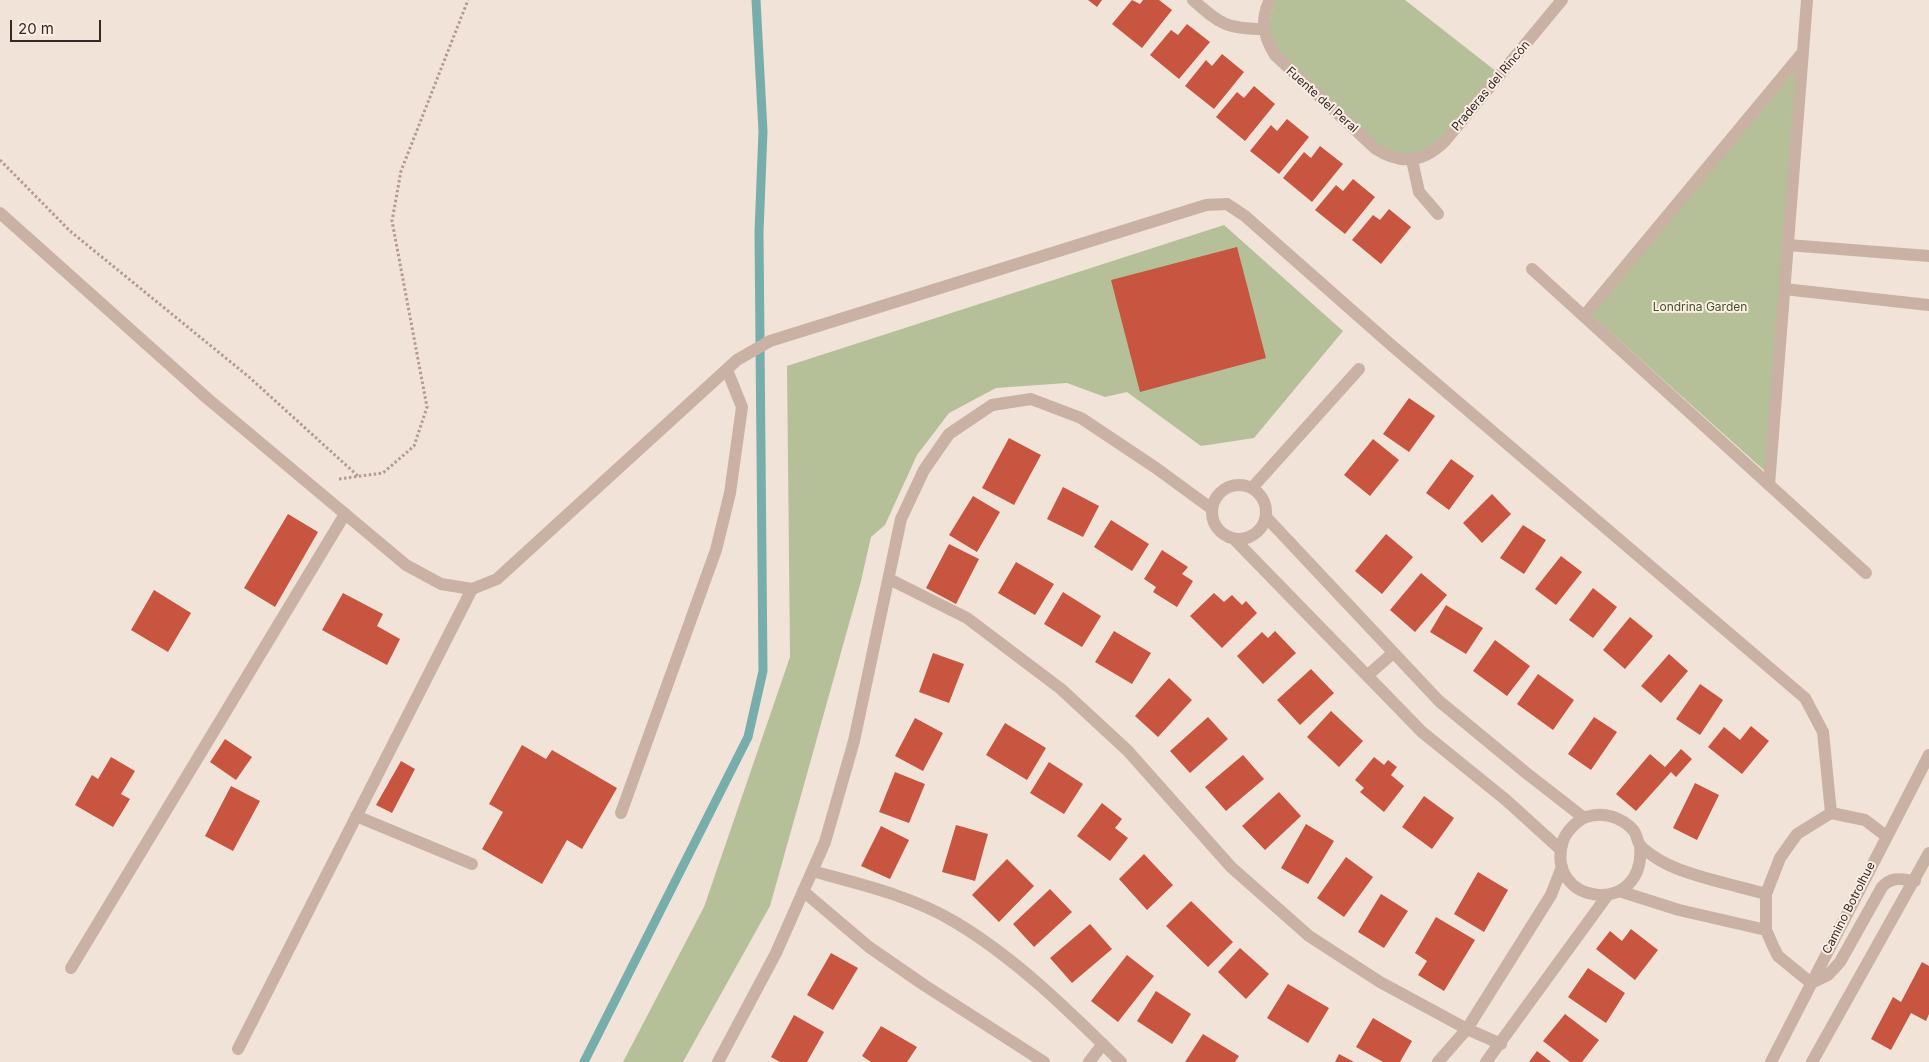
<!DOCTYPE html>
<html>
<head>
<meta charset="utf-8">
<style>
	body { margin:0 }
	#map { position:relative; width:1929px; height:1062px; overflow:hidden; background:#f1e3d8; font-family:Inter,sans-serif }
	canvas { display:block }
	.scale { position:absolute; left:10px; top:20px; width:91px; height:22px; box-sizing:border-box; border:2px solid #342926; border-top:0; padding-left:6px; font-size:15px; line-height:18px; white-space:nowrap; color:#342926; -webkit-text-stroke:4px #f9ede4; paint-order:stroke }
</style>
</head>
<body>
<div id="map">
<canvas width="1929" height="1062"></canvas>
<div class="scale">20 m</div>
</div>
<script>
const g = document.querySelector('canvas').getContext('2d');
g.lineJoin = 'round';
function fillPath(path, color) { g.fillStyle = color; g.fill(path, 'evenodd'); }
function stroke(path, color, width, dash) { g.strokeStyle = color; g.lineWidth = width; g.lineCap = dash ? 'butt' : 'round'; g.setLineDash(dash || []); g.stroke(path); }
function label(font, color, halo, rows, align = 'center') {
  g.font = font + ' Inter,sans-serif'; g.lineWidth = 4; g.setLineDash([]); g.textBaseline = 'middle'; g.strokeStyle = halo; g.fillStyle = color; for (const [text, x, y, turn = 0] of rows) {
    g.save(); g.translate(x, y); g.rotate((+turn || 0) * Math.PI / 180); g.textAlign = isNaN(turn) ? turn : align; if (halo) g.strokeText(text, 0, 0); g.fillText(text, 0, 0); g.restore();
  }
}
fillPath(new Path2D(`
	M1276 0H1405L1497 72 1437 144 1425 152 1400 155 1376 144 1278 53C1268 36 1267 18 1276 0Z
	M1798 67 1766 472 1591 315Z
	M1224 225 1343 331 1254 438 1201 446 1127 392 1105 397 1067 383 996 388 949 413 917 455 885 525 871 537 861 581 770 906 683 1062H623L704 907 790 657 787 366Z`), '#b6c098');
stroke(new Path2D(`
	M584 1062 748 737 763 671 759 232 763 131 756 0`), '#77aeac', 9);
fillPath(new Path2D(`
	M1088 0H1102L1097 7Z
	M1132 0 1140 4 1143 0H1159L1172 10 1142 48 1112 24Z
	M1187 24 1210 42 1179 79 1150 55 1171 30 1178 35Z
	M1222 54 1244 72 1214 109 1185 86 1206 60 1212 66Z
	M1254 86 1275 104 1245 141 1216 117 1237 92 1244 98Z
	M1287 119 1309 137 1279 174 1250 151 1271 125 1277 131Z
	M1320 146 1343 164 1312 202 1283 178 1304 152 1311 158Z
	M1353 179 1375 197 1345 234 1315 210 1336 185 1343 191Z
	M1389 209 1411 227 1381 264 1352 240 1373 215 1380 220Z
	M1237 247 1266 358 1140 392 1111 280Z
	M1409 398 1435 416 1409 452 1383 434Z
	M1009 438 1041 455 1014 505 982 488Z
	M1373 439 1399 460 1370 496 1344 475Z
	M1451 459 1474 476 1449 510 1426 493Z
	M1063 487 1099 506 1083 537 1047 519Z
	M1492 494 1511 514 1482 543 1463 523Z
	M973 496 1000 512 977 552 949 535Z
	M288 514 318 532 275 607 244 588Z
	M1111 520 1149 544 1132 571 1094 547Z
	M1523 525 1546 540 1524 574 1500 558Z
	M1386 534 1413 557 1382 594 1355 571Z
	M949 544 979 559 956 604 926 588Z
	M1162 550 1188 567 1182 574 1193 581 1177 607 1153 592 1156 587 1144 579Z
	M1561 556 1582 572 1556 605 1535 589Z
	M1016 562 1054 584 1035 615 998 593Z
	M1421 573 1447 595 1415 632 1390 610Z
	M1593 588 1617 607 1593 638 1569 620Z
	M154 590 191 613 168 652 131 630Z
	M1063 592 1101 616 1082 647 1044 624Z
	M343 593 383 614 377 626 400 639 387 665 322 630Z
	M1214 593 1224 602 1232 595 1242 605 1246 601 1257 613 1222 648 1190 616Z
	M1446 605 1483 628 1466 654 1430 632Z
	M1630 617 1653 636 1625 669 1603 650Z
	M1114 631 1151 653 1132 684 1095 662Z
	M1275 631 1296 653 1263 684 1237 656 1262 632 1268 638Z
	M1495 640 1530 666 1507 696 1473 671Z
	M933 653 964 664 949 703 919 692Z
	M1669 654 1688 671 1661 703 1641 686Z
	M1311 669 1334 693 1300 725 1277 700Z
	M1538 674 1574 700 1553 730 1517 704Z
	M1169 678 1192 700 1158 737 1135 716Z
	M1700 684 1723 700 1700 735 1676 719Z
	M1331 711 1363 741 1339 767 1307 737Z
	M1208 717 1228 739 1190 773 1170 751Z
	M1594 717 1617 732 1591 770 1568 754Z
	M915 718 943 733 923 771 895 756Z
	M1005 723 1046 748 1027 780 986 755Z
	M1751 726 1769 741 1742 774 1708 747 1724 727 1740 740Z
	M225 739 252 757 236 780 210 762Z
	M522 745 546 759 552 750 617 788 582 849 567 840 542 884 482 849 503 812 489 804Z
	M1681 749 1692 759 1676 777 1671 772 1636 811 1616 794 1650 754 1665 767Z
	M1243 755 1264 779 1226 811 1205 787Z
	M111 757 135 771 121 794 130 799 113 827 75 805 92 775 98 779Z
	M1374 757 1384 765 1388 760 1397 767 1391 775 1404 786 1384 812 1360 792 1364 788 1355 780Z
	M401 761 415 769 392 813 376 805Z
	M1049 762 1083 784 1064 814 1030 793Z
	M895 772 925 784 909 823 879 812Z
	M1695 783 1719 795 1697 840 1673 828Z
	M231 786 260 801 233 851 205 836Z
	M1279 792 1301 816 1265 850 1242 826Z
	M1424 796 1454 818 1432 849 1402 827Z
	M1102 803 1122 819 1115 828 1128 838 1110 861 1077 836Z
	M1306 824 1334 841 1308 884 1281 868Z
	M956 825 988 834 975 881 942 872Z
	M881 826 909 840 890 879 861 866Z
	M1144 854 1173 885 1147 910 1119 879Z
	M1346 857 1373 877 1344 917 1317 898Z
	M1007 859 1034 886 999 922 972 895Z
	M1478 872 1508 890 1484 932 1454 914Z
	M1050 889 1072 912 1034 947 1013 924Z
	M1381 894 1408 911 1384 948 1358 932Z
	M1191 901 1233 942 1208 967 1166 926Z
	M1436 917 1475 940 1444 991 1418 975 1427 961 1415 953Z
	M1090 924 1112 949 1072 983 1050 958Z
	M1631 929 1658 950 1635 980 1596 949 1610 931 1622 941Z
	M1240 948 1269 974 1246 999 1218 972Z
	M831 953 858 968 833 1010 807 995Z
	M1127 955 1154 976 1118 1022 1091 1001Z
	M1922 962 1929 966V1014L1926 1021 1911 1013 1891 1050 1871 1039 1893 997 1901 1002Z
	M1588 968 1625 993 1606 1023 1568 997Z
	M1288 984 1329 1008 1308 1043 1267 1018Z
	M1156 991 1191 1014 1172 1044 1137 1021Z
	M1565 1014 1599 1040 1582 1062H1570L1543 1041Z
	M794 1015 824 1032 807 1062H780L771 1057Z
	M1373 1018 1412 1041 1400 1062H1383L1356 1047Z
	M881 1026 917 1047 907 1062H871L862 1056Z
	M1203 1034 1239 1056 1235 1062H1185Z
	M1537 1051 1551 1062H1529Z
	M1339 1054 1354 1062H1335Z`), '#c75540');
stroke(new Path2D(`
	M0 160 70 231 249 377 358 476
	M339 479 383 473 414 446 427 407 392 221 401 171 468 0`), '#b59b8e', 3, [2.5, 2.5]);
stroke(new Path2D(`
	M621 813 716 550 730 493 742 407 727 370
	M356 816 472 864
	M71 968 345 514
	M238 1049 472 589`), '#c9b2a4', 12);
stroke(new Path2D(`
	M1193 0C1220 24 1227 29 1264 29
	M1270 0C1260 19 1264 38 1275 55L1376 149C1401 165 1424 162 1445 141L1562 0
	M1412 160 1419 192 1438 214
	M0 213 208 399 406 565 441 584 472 589 497 579 737 360 770 341 1206 205 1227 204 1245 216 1390 344 1805 698 1823 732 1831 813
	M1788 245 1929 256
	M1532 269 1866 573
	M1784 289 1929 305
	M1584 316 1803 52
	M1212 512a27 27 0 1 1 54 0a27 27 0 1 1-54 0Z
	M1769 485 1807 0
	M1252 488 1359 369
	M1266 517 1439 701 1525 772 1584 818
	M1235 540 1422 732 1506 800 1560 849
	M889 579 967 618 1061 689 1128 751 1231 867 1309 936 1380 982 1467 1029 1501 1044
	M1368 675 1393 653
	M1640 845C1647 919 1543 905 1563 841 1566 832 1576 821 1586 817 1603 811 1622 817 1634 831 1637 835 1637 841 1640 845 1644 851 1655 857 1661 861 1687 876 1735 885 1766 894
	M812 871C860 884 912 896 955 922 1017 959 1070 1012 1121 1062
	M803 891 869 947 924 985 1044 1062
	M1619 891 1679 910 1766 930
	M1811 983 1778 956 1773 946 1766 930V894L1780 858 1797 834 1831 813 1865 820 1886 836
	M718 1062 776 953 825 842 854 741 901 519 924 470 949 434 992 405 1031 399 1081 418 1156 468 1212 509
	M1089 1062 1103 1044
	M1438 1062 1467 1029 1551 895 1562 867
	M1486 1062 1607 896`), '#c9b2a4', 12);
stroke(new Path2D(`
	M1811 983 1828 975 1840 962 1882 887C1892 876 1901 879 1915 881
	M1771 1062 1929 755
	M1812 1062 1929 853`), '#c9b2a4', 12);
label('12px', '#342926', '#f9ede4', [
	["Praderas del Rincón",1491,86,-50],
	["Fuente del Peral",1322,100,42],
	["Camino Botrolhue",1849,908,-63]
]);
label('12px', '#475229', '#f9ede4', [
	["Londrina Garden",1700,307]
]);
</script>
</body>
</html>
